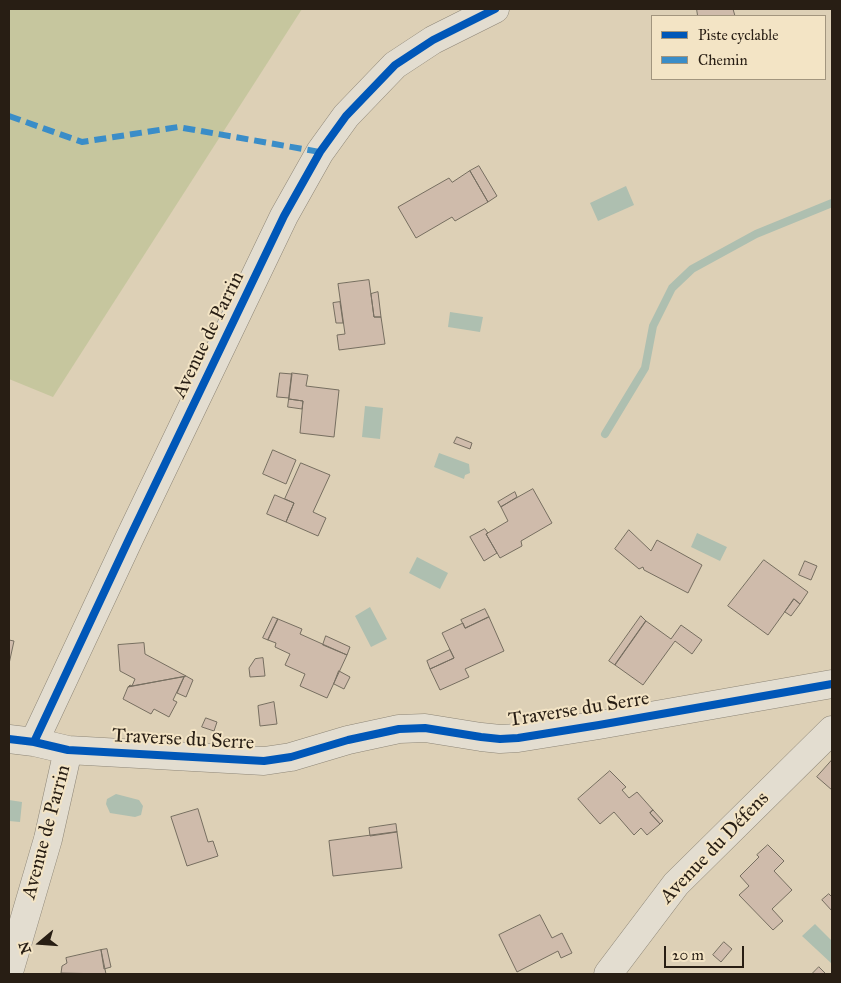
<!DOCTYPE html>
<html>
<head>
<meta charset="utf-8">
<style>
	body { margin:0 }
	#map { position:relative; width:841px; height:983px; overflow:hidden; background:#ddd0b6; font-family:"IM FELL Great Primer",serif }
	canvas { display:block }
	.frame { position:absolute; inset:0; border:10px solid #281e14; pointer-events:none }
	.legend { position:absolute; left:651px; top:15px; width:175px; height:65px; box-sizing:border-box; background:#f3e4c5; border:1px solid #a2957e; margin:0; padding:6px 9px; list-style:none; font-size:15px; color:#281e14 }
	.legend li { display:flex; align-items:center; gap:10px; height:25px }
	.legend b { width:25px; border:1px solid #a2957e }
	.north { position:absolute; left:15px; top:918px; width:50px; height:50px; -webkit-text-stroke:4px #f3e4c5; paint-order:stroke; rotate:252deg; font-size:14px; font-weight:700; line-height:20px; text-align:center; color:#281e14 }
	.north::after { content:''; display:block; margin:auto; width:18px; height:22px; background:#281e14; clip-path:polygon(50% 0,100% 100%,50% 72%,0 100%) }
	.scale { position:absolute; left:664px; top:946px; width:80px; height:22px; box-sizing:border-box; border:2px solid #281e14; border-top:0; padding-left:6px; font-size:15px; line-height:18px; white-space:nowrap; color:#281e14; -webkit-text-stroke:4px #f3e4c5; paint-order:stroke }
</style>
</head>
<body>
<div id="map">
<canvas width="841" height="983"></canvas>
<div class="frame"></div>
<ul class="legend">
<li><b style="height:6px;background:#0057b8"></b>Piste cyclable</li>
<li><b style="height:6px;background:#3a8dc8"></b>Chemin</li>
</ul>
<div class="north">N</div>
<div class="scale">20 m</div>
</div>
<script>
const g = document.querySelector('canvas').getContext('2d');
g.lineJoin = 'round';
function fillPath(path, color) { g.fillStyle = color; g.fill(path, 'evenodd'); }
function stroke(path, color, width, dash) { g.strokeStyle = color; g.lineWidth = width; g.lineCap = dash ? 'butt' : 'round'; g.setLineDash(dash || []); g.stroke(path); }
function label(font, color, halo, rows, align = 'center') {
  g.font = font + ' "IM FELL Great Primer",serif'; g.lineWidth = 4; g.setLineDash([]); g.textBaseline = 'middle'; g.strokeStyle = halo; g.fillStyle = color; for (const [text, x, y, turn = 0] of rows) {
    g.save(); g.translate(x, y); g.rotate((+turn || 0) * Math.PI / 180); g.textAlign = isNaN(turn) ? turn : align; if (halo) g.strokeText(text, 0, 0); g.fillText(text, 0, 0); g.restore();
  }
}
fillPath(new Path2D(`
	M9 9H302L53 397 9 379Z`), '#c6c69e');
fillPath(new Path2D(`
	M626 186 634 205 598 221 590 203Z
	M450 312 483 317 480 332 448 327Z
	M365 406 383 408 380 439 362 437Z
	M439 453 469 464 470 473 465 475 464 479 434 467Z
	M697 533 727 547 720 561 691 547Z
	M417 557 448 573 440 589 409 573Z
	M370 607 387 639 371 647 355 616Z
	M116 794 139 800 143 806 141 815 135 817 110 813 106 804 107 799Z
	M9 800 22 802 20 822 9 821Z
	M815 924 832 941V962L831 963 802 936Z`), '#aebfb0');
stroke(new Path2D(`
	M605 434 645 368 653 326 672 288 692 269 756 234 832 203`), '#aebfb0', 8);
const building = new Path2D(`
	M697 9H733L735 16H698Z
	M479 166 497 196 488 202 470 171Z
	M470 171 488 202 455 221 452 217 416 238 398 207 449 178 452 182Z
	M369 280 374 317H381L385 344 339 350 337 335 345 334 338 284Z
	M378 292 381 317H374L371 294Z
	M340 302 343 323H336L333 303Z
	M280 373 292 374 289 398 277 397Z
	M292 373 308 375 306 386 339 390 334 437 300 433 303 401 289 399Z
	M289 399 303 401 302 409 288 407Z
	M457 437 472 443 470 449 454 443Z
	M273 450 296 460 286 484 263 474Z
	M301 463 330 475 313 512 326 518 318 536 286 522 294 503 285 499Z
	M533 489 552 523 521 541 522 546 500 558 486 534 508 521 501 507Z
	M515 492 517 497 501 507 498 502Z
	M275 495 294 503 286 522 267 514Z
	M485 529 488 533 486 534 497 553 484 561 470 537Z
	M629 530 651 551 657 540 702 565 688 593 644 570 643 567 639 569 615 549Z
	M764 560 808 592 800 604 794 599 768 635 728 606Z
	M805 561 817 566 811 580 799 575Z
	M794 599 800 604 791 616 785 612Z
	M485 609 489 617 465 628 461 620Z
	M641 616 646 621 615 665 609 661Z
	M273 617 278 619 268 640 263 638Z
	M489 617 504 651 465 669 469 677 440 690 430 669 454 658 442 633 463 623 465 628Z
	M278 619 302 629 300 634 347 655 327 698 300 686 305 674 285 665 290 654 275 647 276 643 268 640Z
	M646 621 671 639 681 625 702 640 692 654 675 641 643 685 615 665Z
	M326 636 350 647 347 655 323 645Z
	M9 640 14 641 9 664Z
	M144 643 145 654 186 676 128 687 130 685 132 686 135 679 120 671 118 645Z
	M450 650 454 658 430 669 427 661Z
	M263 658 265 676 250 677 249 668 255 659Z
	M339 671 350 677 344 689 334 684Z
	M186 676 193 680 186 697 177 693 184 677Z
	M184 677 173 700 177 702 169 717 154 709 151 714 123 699 128 687Z
	M274 702 277 724 260 726 258 706Z
	M206 718 217 722 214 731 202 727Z
	M832 760V790L817 777Z
	M610 771 626 787 622 790 629 798 637 792 653 810 650 813 660 824 647 835 641 828 634 835 614 812 600 824 578 799Z
	M198 809 208 842 213 841 218 856 187 866 171 817Z
	M653 810 663 821 660 824 650 813Z
	M396 824 397 832 370 836 369 828Z
	M397 832 402 868 333 876 329 841Z
	M768 845 784 861 774 871 792 890 772 909 783 921 773 930 739 895 749 886 740 876 759 857 757 855Z
	M829 894 832 897V911L822 900Z
	M540 915 552 938 562 933 572 953 561 958 558 951 517 972 499 935Z
	M724 942 732 949 721 962 713 955Z
	M107 949 111 967 104 969 101 950Z
	M101 950 106 974 61 973 62 966 67 963 66 958Z
	M819 967 826 974H812Z`);
fillPath(building, '#cfbbab');
stroke(building, '#766e60', 1);
const street = new Path2D(`
	M9 739 34 742 68 750 264 761 291 757 348 740 399 729 425 728 481 737 500 739 518 738 599 725 832 684
	M34 742 129 539 284 216 320 152 346 116 395 65 433 40 495 9
	M9 972 48 839 68 750
	M608 974 676 884 832 730`);
stroke(street, '#8e8677', 29);
stroke(street, '#e3ddd0', 28);
stroke(new Path2D(`
	M9 116 82 142 178 127 320 152`), '#3a8dc8', 6, [12, 6]);
stroke(new Path2D(`
	M9 739 34 742 68 750 264 761 291 757 348 740 399 729 425 728 481 737 500 739 518 738 599 725 832 684
	M34 742 129 539 284 216 320 152 346 116 395 65 433 40 495 9`), '#0057b8', 8);
label('20px', '#281e14', '#f3e4c5', [
	["Avenue de Parrin",209,335,-64],
	["Traverse du Serre",579,710,-9],
	["Traverse du Serre",183,740,3],
	["Avenue de Parrin",47,832,-75],
	["Avenue du Défens",715,848,-46]
]);
</script>
</body>
</html>
